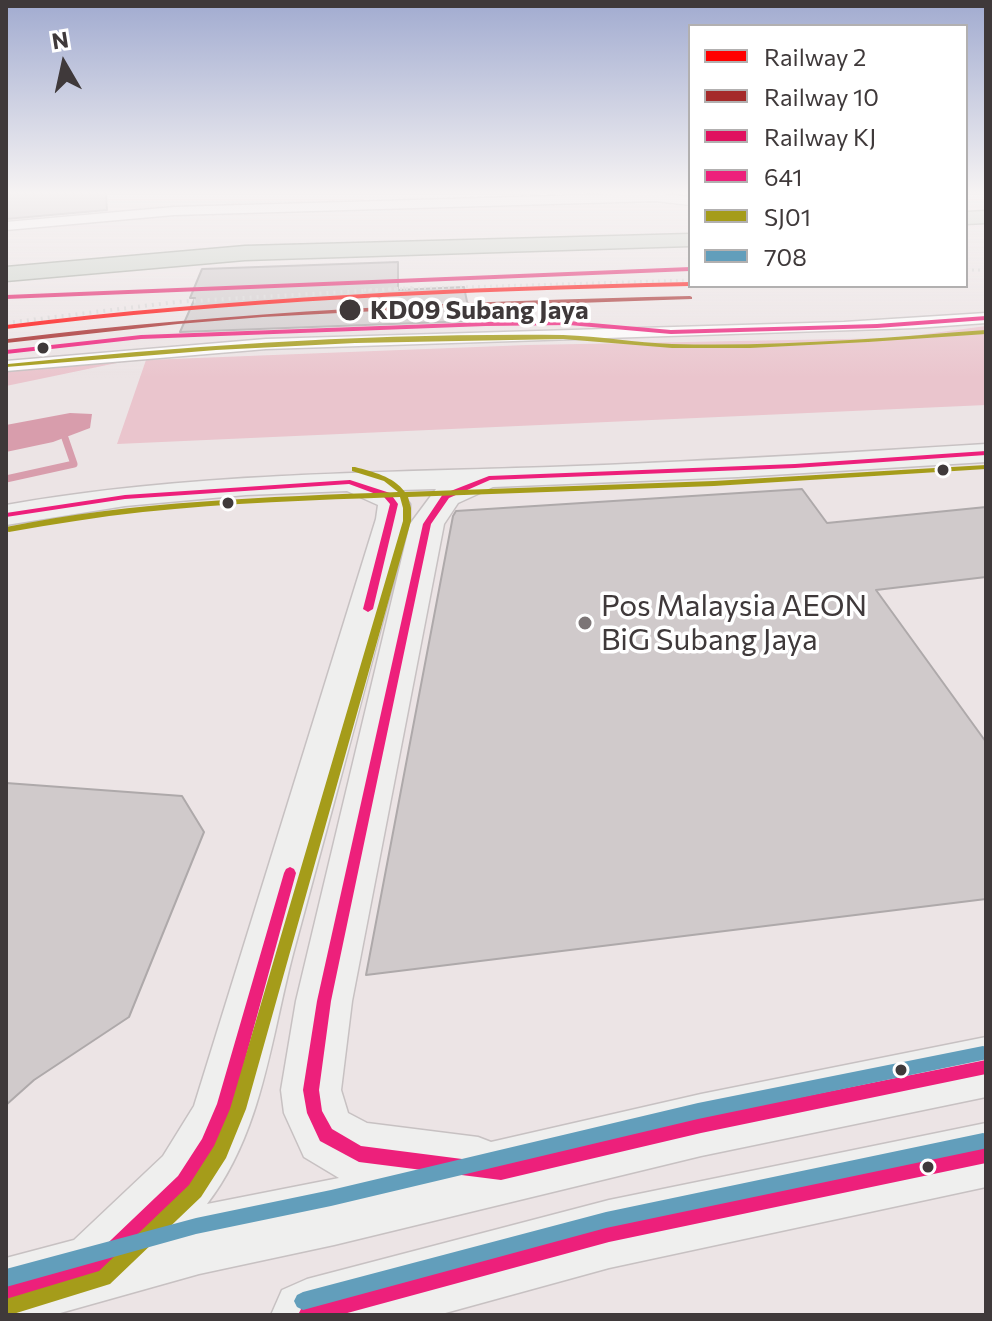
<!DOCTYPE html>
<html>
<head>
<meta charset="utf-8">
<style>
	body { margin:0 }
	#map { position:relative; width:992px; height:1321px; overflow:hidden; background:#ece4e5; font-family:Commissioner,sans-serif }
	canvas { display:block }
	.frame { position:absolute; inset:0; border:8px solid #3f393a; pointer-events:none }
	.legend { position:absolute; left:688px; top:24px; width:280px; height:264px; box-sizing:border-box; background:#fff; border:2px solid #b2b0b0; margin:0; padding:10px 14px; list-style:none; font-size:24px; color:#3f393a }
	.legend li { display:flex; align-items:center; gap:16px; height:40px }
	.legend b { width:40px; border:2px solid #b2b0b0 }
	.north { position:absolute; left:24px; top:24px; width:80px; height:80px; -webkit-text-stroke:6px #fff; paint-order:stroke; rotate:351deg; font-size:22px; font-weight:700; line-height:32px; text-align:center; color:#3f393a }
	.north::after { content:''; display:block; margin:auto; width:28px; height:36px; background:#3f393a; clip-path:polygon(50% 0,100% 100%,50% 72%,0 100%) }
</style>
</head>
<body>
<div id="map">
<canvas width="992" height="1321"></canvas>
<div class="frame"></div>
<ul class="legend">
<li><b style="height:10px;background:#f00"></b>Railway 2</li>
<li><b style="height:10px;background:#a52a2a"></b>Railway 10</li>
<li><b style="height:10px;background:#e0115f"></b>Railway KJ</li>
<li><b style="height:10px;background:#ed207b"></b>641</li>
<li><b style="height:10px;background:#a59c1a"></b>SJ01</li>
<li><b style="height:10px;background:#629ebb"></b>708</li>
</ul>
<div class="north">N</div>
</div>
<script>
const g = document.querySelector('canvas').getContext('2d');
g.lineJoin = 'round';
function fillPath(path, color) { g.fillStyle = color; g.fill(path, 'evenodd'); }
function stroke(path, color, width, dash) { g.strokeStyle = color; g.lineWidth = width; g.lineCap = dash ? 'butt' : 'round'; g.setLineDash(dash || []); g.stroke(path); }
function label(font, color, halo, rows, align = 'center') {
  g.font = font + ' Commissioner,sans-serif'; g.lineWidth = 7; g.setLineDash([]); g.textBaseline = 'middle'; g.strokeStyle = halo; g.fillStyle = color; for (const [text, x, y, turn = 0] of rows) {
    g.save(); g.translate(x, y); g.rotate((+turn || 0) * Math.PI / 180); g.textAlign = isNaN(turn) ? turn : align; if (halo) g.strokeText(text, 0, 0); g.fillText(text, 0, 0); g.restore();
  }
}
fillPath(new Path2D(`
	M986 326V405L117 444 146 360 527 345 896 338Z
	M136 359 6 386V372L90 361Z`), '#eac5cd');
fillPath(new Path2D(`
	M70 413 92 414 90 428 53 442 6 452V425Z`), '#d89dac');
stroke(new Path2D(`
	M6 479 74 464 65 438`), '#d89dac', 7);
const building = new Path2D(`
	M6 193H106L107 210 6 219Z
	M398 262V290L464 287 471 321 180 332 195 298H190L202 269Z
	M802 489 827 523 986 507V577L876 590 986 742V899L366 975 453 516 456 511Z
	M6 783 182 796 204 832 129 1017 34 1080 6 1105Z`);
fillPath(building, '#d0cacb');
stroke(building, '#aea9aa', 2);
const street = new Path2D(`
	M655 193 690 197V205L655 201 174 215 6 230V222L174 207Z
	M986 313V323L915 328 266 349 6 371V361L266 339 844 322Z`);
const secondary = new Path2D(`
	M986 444V462L738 477 493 487 458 503 444 524 352 1001 341 1090 348 1113 367 1123 478 1137 491 1142 701 1094 986 1037V1097L701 1156 334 1245 199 1274 53 1315H6V1258L74 1240 163 1156 194 1106 376 519 378 505 347 491 246 495 125 506 6 525V505C186 473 368 473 550 467 695 462 841 453 986 444ZM436 489 410 524 296 1001 281 1090 284 1113 304 1157 339 1178 207 1204C262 1133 271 1038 293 954 332 809 372 664 410 519V504L400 490Z
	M986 1123V1187L609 1268 438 1315H271L282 1290 307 1279 609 1200Z`);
const highway = new Path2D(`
	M986 211V223L966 224V212Z
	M690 234V246L245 260 6 281V267L245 246Z`);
stroke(street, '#c7c1c2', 3);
stroke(secondary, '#c7c1c2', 3);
stroke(highway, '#a1a59d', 3);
fillPath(street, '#fcfbfb');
fillPath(secondary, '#efefee');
fillPath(highway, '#cfd5cd');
stroke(new Path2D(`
	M966 270H986
	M364 290 690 280`), '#d8d5d5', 3, [2, 4]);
stroke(new Path2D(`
	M6 323 176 302 413 288`), '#d8d5d5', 4, [2, 5]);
fillPath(new Path2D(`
	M986 316V320L877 328 671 334 569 325 486 326 141 339 6 354V350L141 335 486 322 569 321 671 330 877 324Z
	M986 451V455L795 468 490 480 449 498 431 524 331 1001 319 1090 322 1111 332 1129 361 1146 501 1164 701 1117 986 1060V1074L701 1133 501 1180 359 1162 320 1141 307 1113 303 1090 317 1001 423 524 443 494 489 476 795 464Z
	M350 480 390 493 398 504 373 609 368 612 363 609 390 504 384 497 349 484 125 499 6 517V513L125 495Z
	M290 867 294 869 296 873 233 1104 214 1151 190 1188 101 1273 6 1302V1284L90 1260 178 1176 202 1139 217 1104 284 873 286 869Z
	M986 1147V1163L609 1242 340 1315H298L301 1309 307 1306 609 1226Z`), '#ed207b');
fillPath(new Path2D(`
	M986 330V334L868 342 750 348H672L563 339 355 343 216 350 6 367V365L8 364C192 345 378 333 563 335 600 336 636 343 672 344 777 347 882 338 986 330Z
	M986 465V469L714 486 408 497 411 508V521L246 1109 226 1158 201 1197 110 1284 10 1315 6 1313V1299L99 1271 189 1185 214 1146 230 1109 403 521V508L400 497C314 500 228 503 143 512 98 517 53 524 9 532L6 531V527C134 501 267 497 398 492L384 481 352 471V467H355C373 472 393 476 405 492L714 481Z`), '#a59c1a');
fillPath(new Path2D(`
	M983 1046 986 1047V1059L983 1060 698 1119 331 1206 196 1234 6 1287V1269L196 1218 331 1190 698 1103Z
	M983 1133 986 1134V1148L983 1149 606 1228 303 1310 297 1307 294 1301 297 1295 303 1292 606 1212Z`), '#629ebb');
fillPath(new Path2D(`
	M690 282V286C461 291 233 301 6 329V325C233 297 461 287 690 282Z`), '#f00');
fillPath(new Path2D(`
	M690 296 692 297V299L434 308 263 317 178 324 6 343V339H8C235 311 462 301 690 296Z`), '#a52a2a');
fillPath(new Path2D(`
	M690 267V271L6 299V295Z`), '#e0115f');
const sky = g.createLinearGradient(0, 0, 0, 378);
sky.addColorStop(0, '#a1abd0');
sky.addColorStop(0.51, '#f6f3f3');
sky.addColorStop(1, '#f6f3f300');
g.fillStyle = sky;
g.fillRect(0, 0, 992, 378);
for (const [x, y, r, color] of [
	[350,310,12,"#3f393a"],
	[43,348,7,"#3f393a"],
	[943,470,7,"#3f393a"],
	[228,503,7,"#3f393a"],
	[585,623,8,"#7c7576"],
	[901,1070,7,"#3f393a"],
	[928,1167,7,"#3f393a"]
]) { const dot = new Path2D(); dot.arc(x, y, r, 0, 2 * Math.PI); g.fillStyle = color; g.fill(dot); stroke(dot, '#fff', 3); }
label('bold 26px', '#3f393a', '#fff', [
	["KD09 Subang Jaya",370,310]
], 'left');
label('30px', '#3f393a', '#fff', [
	["Pos Malaysia AEON",601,606],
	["BiG Subang Jaya",601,640]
], 'left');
</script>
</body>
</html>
